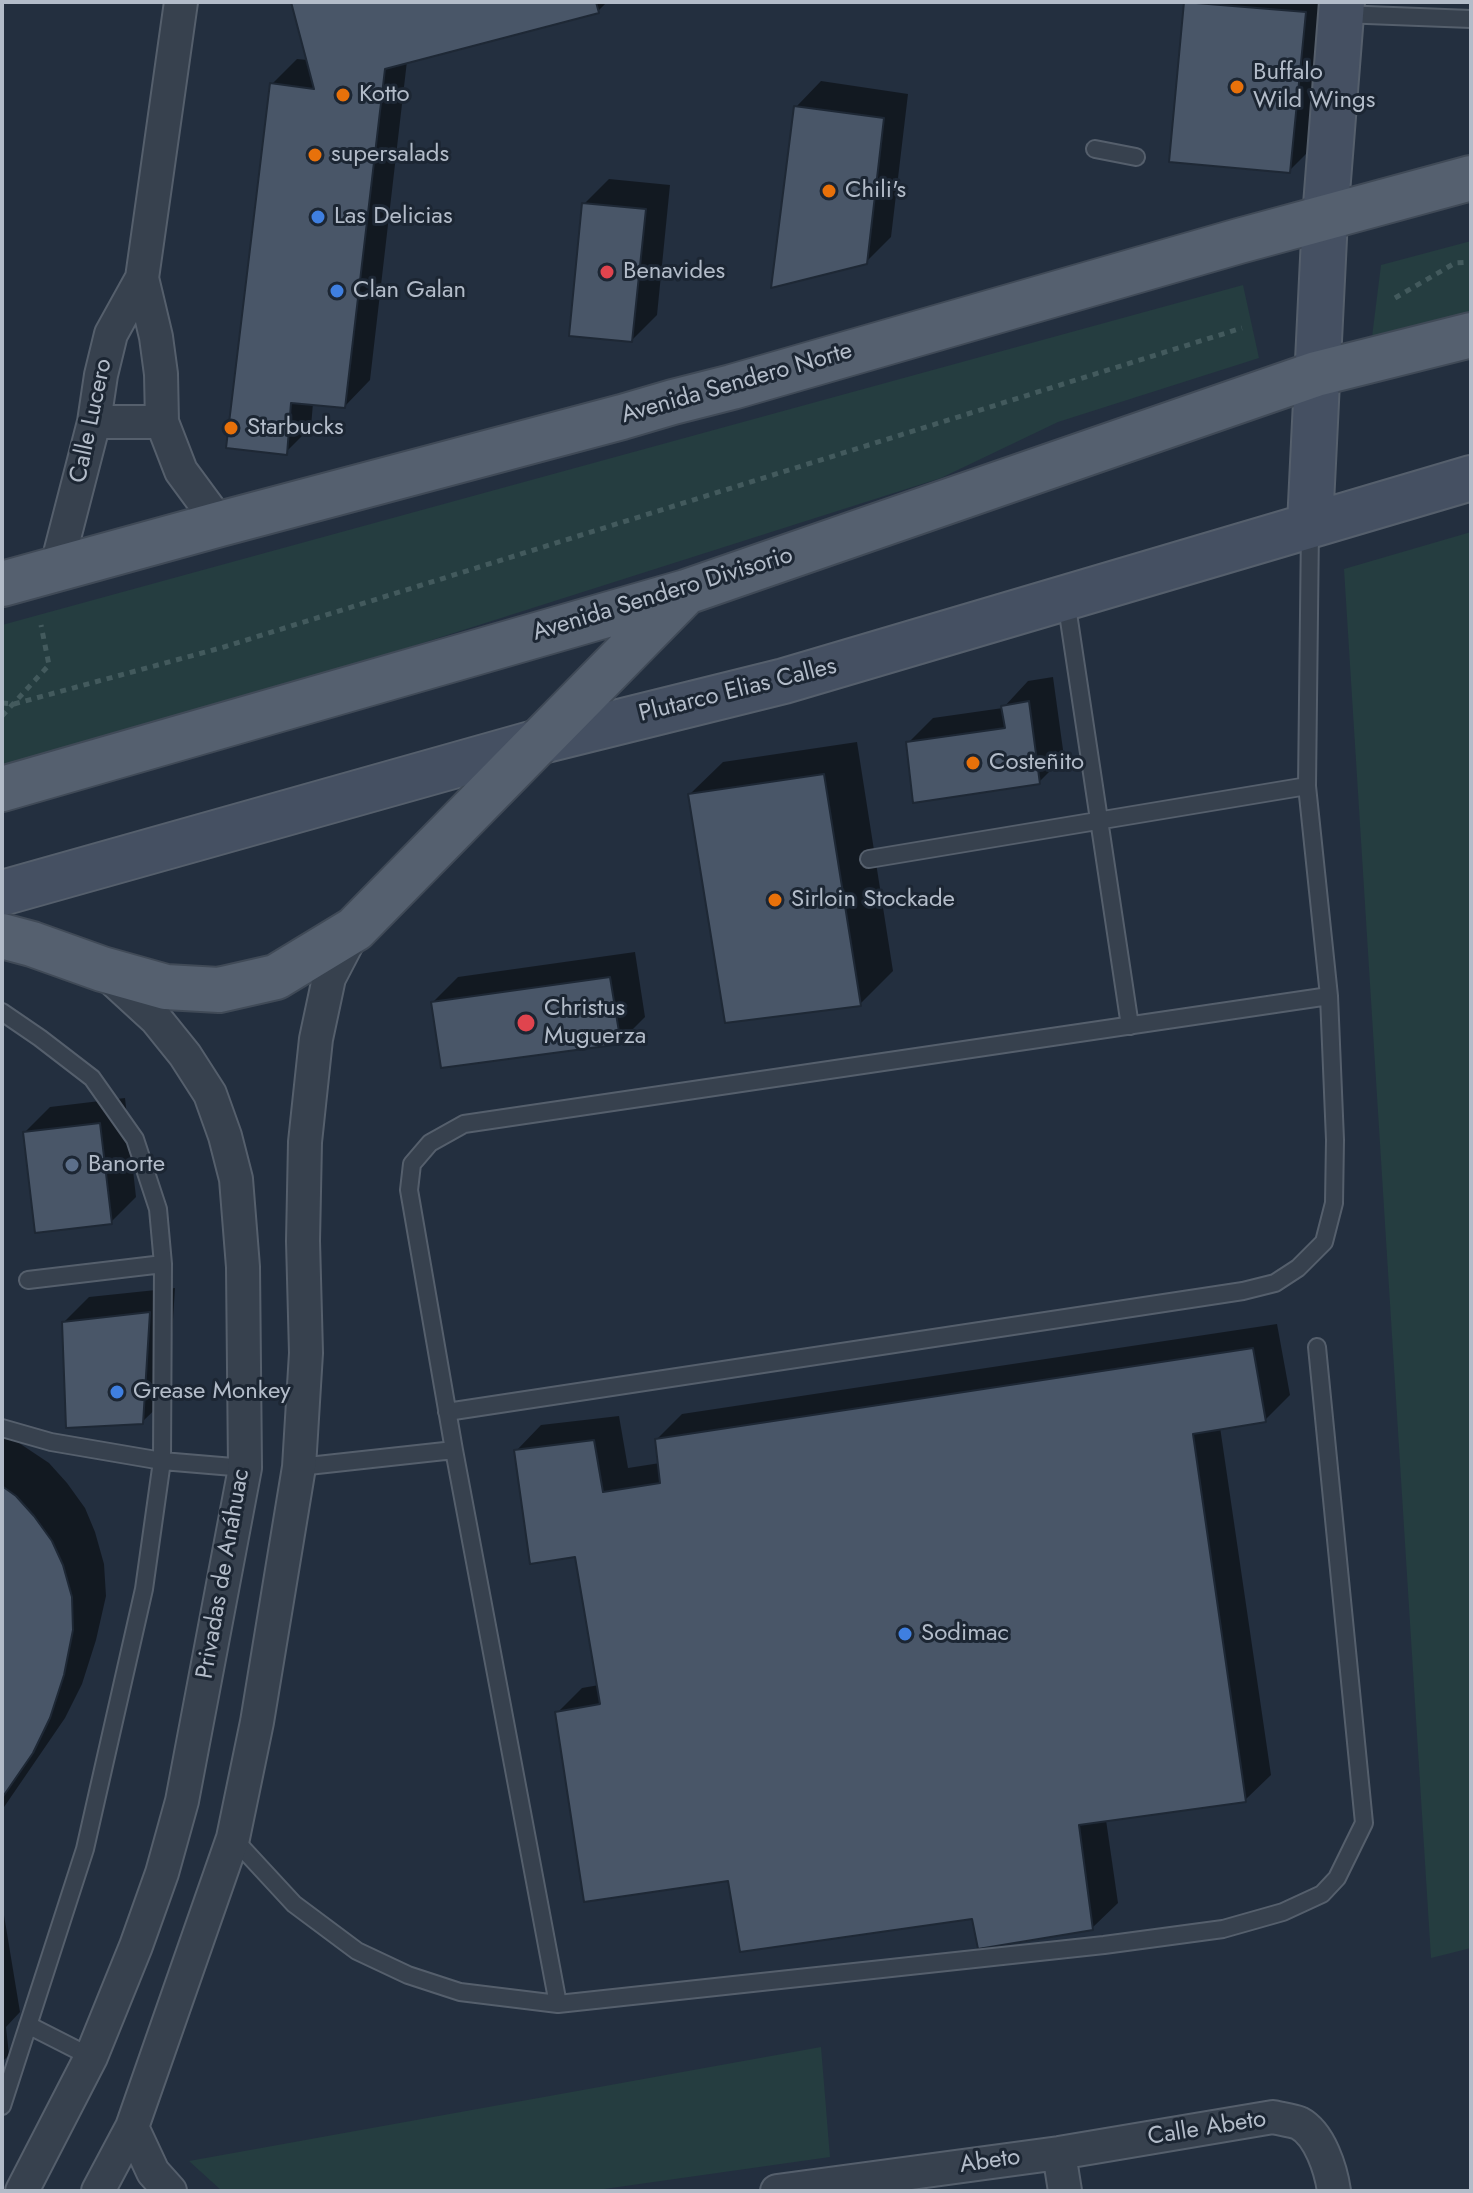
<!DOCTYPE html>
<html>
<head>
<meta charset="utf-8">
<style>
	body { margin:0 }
	#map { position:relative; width:1473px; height:2193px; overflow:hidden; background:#232f3f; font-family:Jost,sans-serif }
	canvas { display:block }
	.frame { position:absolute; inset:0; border:4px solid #b3bcc9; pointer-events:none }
</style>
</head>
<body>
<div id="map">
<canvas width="1473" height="2193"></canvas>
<div class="frame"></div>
</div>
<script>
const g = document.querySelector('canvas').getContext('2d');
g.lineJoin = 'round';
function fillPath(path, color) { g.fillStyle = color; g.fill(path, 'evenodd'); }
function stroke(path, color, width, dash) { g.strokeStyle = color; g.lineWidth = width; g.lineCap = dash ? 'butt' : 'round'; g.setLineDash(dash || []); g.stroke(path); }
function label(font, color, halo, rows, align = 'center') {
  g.font = font + ' Jost,sans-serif'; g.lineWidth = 6; g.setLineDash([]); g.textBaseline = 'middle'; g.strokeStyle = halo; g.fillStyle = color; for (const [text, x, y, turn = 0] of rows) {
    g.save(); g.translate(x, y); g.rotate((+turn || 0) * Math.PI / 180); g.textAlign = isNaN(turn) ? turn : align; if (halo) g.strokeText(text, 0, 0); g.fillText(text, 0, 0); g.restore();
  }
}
fillPath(new Path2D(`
	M1471 241V320L1371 345 1381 265Z
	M1243 285 1259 358 1058 422 941 478 234 703 2 770V625Z
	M1471 532V1948L1431 1958 1344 569Z
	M821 2047 830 2157 590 2191H222L189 2161Z`), '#253d40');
fillPath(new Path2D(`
	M293 2H607L598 11 407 61 370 380 345 406 313 403 311 427 286 452 272 84 297 59 308 60Z
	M1186 2H1336L1322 138 1289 171 1171 160Z
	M821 81 908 94 891 237 866 262 796 107Z
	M609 179 670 185 657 315 632 340 584 204Z
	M1053 677 1064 757 1039 782 908 743 933 718 1003 708 1028 681Z
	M857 742 893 971 860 1004 690 794 723 762Z
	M635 952 645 1017 620 1042 433 1002 458 977Z
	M125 1098 136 1197 111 1222 25 1132 50 1107Z
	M175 1288 168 1397 142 1422 64 1322 89 1297Z
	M1277 1324 1290 1395 1265 1420 1220 1427 1271 1775 1245 1800 1106 1820 1118 1903 1092 1928 974 1917 729 1879 557 1713 582 1688 599 1685 577 1555 516 1451 541 1425 619 1416 628 1468 660 1463 657 1439 682 1414Z
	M2 1436 19 1443 49 1463 67 1483 85 1508 95 1532 104 1564 106 1596 96 1640 82 1684 65 1718 2 1810Z
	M2 1903 20 2012 6 2027 9 2055 2 2062Z`), '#0007');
const building = new Path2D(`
	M291 2H596L599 13 385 69 345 408 291 403 287 455 226 448 270 83 314 89Z
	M1184 2 1306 12 1290 173 1169 162Z
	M794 106 884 118 867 264 771 288Z
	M582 203 646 209 632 342 569 336Z
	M1029 701 1040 784 913 803 906 742 1005 728 1001 706Z
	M824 774 861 1006 725 1023 688 794Z
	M610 977 621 1044 441 1068 431 1002Z
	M100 1123 112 1224 35 1233 23 1132Z
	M150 1312 143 1424 66 1428 62 1322Z
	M1253 1348 1266 1422 1193 1434 1246 1802 1079 1825 1093 1930 978 1949 972 1919 740 1952 728 1881 584 1902 555 1712 600 1704 575 1557 530 1564 514 1450 594 1440 603 1492 660 1483 655 1439Z
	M2 1486 16 1496 34 1516 52 1541 63 1565 72 1597 73 1630 64 1675 50 1718 33 1753 2 1798Z`);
fillPath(building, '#495668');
stroke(building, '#1e2835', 2);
const lane = new Path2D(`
	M1341 14 1471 19
	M1095 149 1136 157
	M1066 600 1130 1026
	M869 859 1307 786
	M2 1012 40 1038 92 1078 135 1139 158 1209 163 1264 162 1461 51 1442 2 1428
	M28 1280 163 1264
	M447 1412 1243 1291 1275 1283 1298 1268 1324 1242 1334 1203 1335 1140 1329 996 1307 786 1310 528
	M299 1467 454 1450
	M233 1838 294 1904 357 1951 408 1975 460 1992 558 2004 1104 1945 1223 1929 1283 1912 1322 1894 1337 1878 1364 1823 1317 1347
	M558 2004 454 1450 409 1190 412 1164 430 1143 464 1124 1329 996
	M28 2025 91 2057
	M2 2106 85 1849 144 1589 162 1461 245 1468`);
const street = new Path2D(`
	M142 278 156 337 161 374 162 422 181 471 220 524
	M94 422H162
	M56 569 94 422 101 375 111 334 142 278 181 2
	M132 2127 153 2172 170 2191
	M1059 2153 1065 2191
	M22 2191 91 2057 136 1946 162 1873 182 1801 245 1468 243 1267 236 1179 225 1136 210 1094 185 1055 156 1019 107 974
	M98 2191 132 2127 233 1838 257 1722 299 1467 306 1353 303 1241 305 1142 316 1039 329 978 354 930
	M777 2191 1059 2153 1273 2117C1281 2119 1291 2120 1299 2123 1320 2134 1331 2170 1334 2191`);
const secondary = new Path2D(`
	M1310 524 1325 218 1342 2
	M2 893 538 742 784 681 1471 478`);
const primary = new Path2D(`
	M2 584 220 524 622 417 673 402 732 387 1239 241 1471 178
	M2 789 686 592 1316 374 1471 335
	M2 936 32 944 102 969 166 987 219 990 276 977 355 929 684 594`);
stroke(lane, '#555f6c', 20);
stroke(street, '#555f6c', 36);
stroke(secondary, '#555f6c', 48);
stroke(primary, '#404a57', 48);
stroke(new Path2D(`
	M1395 298 1455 263 1471 262
	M2 703 14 704 224 647 1242 328
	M2 716 49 665 41 625`), '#435a5d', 5, [6, 6]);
stroke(lane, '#37414e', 16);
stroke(street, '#37414e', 32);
stroke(secondary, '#455062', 44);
stroke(primary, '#55606f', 44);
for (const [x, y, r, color] of [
	[1237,87,8,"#e8710a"],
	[343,95,8,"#e8710a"],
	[315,155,8,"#e8710a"],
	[829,191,8,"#e8710a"],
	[318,217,8,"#3f7fe0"],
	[607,272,8,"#e0444e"],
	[337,291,8,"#3f7fe0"],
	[231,428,8,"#e8710a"],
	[973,763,8,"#e8710a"],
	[775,900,8,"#e8710a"],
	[526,1023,10,"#e0444e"],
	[72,1165,8,"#5c6f8a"],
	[117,1392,8,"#3f7fe0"],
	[905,1634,8,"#3f7fe0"]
]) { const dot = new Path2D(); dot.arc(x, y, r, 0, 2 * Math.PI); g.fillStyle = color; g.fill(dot); stroke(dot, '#1c2633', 3); }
label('24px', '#b3bcc9', '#1c2633', [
	["Buffalo",1253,73],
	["Wild Wings",1253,101],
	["Kotto",359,95],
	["supersalads",331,155],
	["Chili's",845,191],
	["Las Delicias",334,217],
	["Benavides",623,272],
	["Clan Galan",353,291],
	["Starbucks",247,428],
	["Costeñito",989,763],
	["Sirloin Stockade",791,900],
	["Christus",544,1009],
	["Muguerza",544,1037],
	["Banorte",88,1165],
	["Grease Monkey",133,1392],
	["Sodimac",921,1634]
], 'left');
label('24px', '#b3bcc9', '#1c2633', [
	["Avenida Sendero Norte",737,384,-16],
	["Calle Lucero",92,421,-78],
	["Avenida Sendero Divisorio",663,595,-17],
	["Plutarco Elias Calles",738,691,-14],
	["Privadas de Anáhuac",224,1574,-80],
	["Calle Abeto",1207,2129,-9],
	["Abeto",990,2162,-8]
]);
</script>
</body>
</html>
